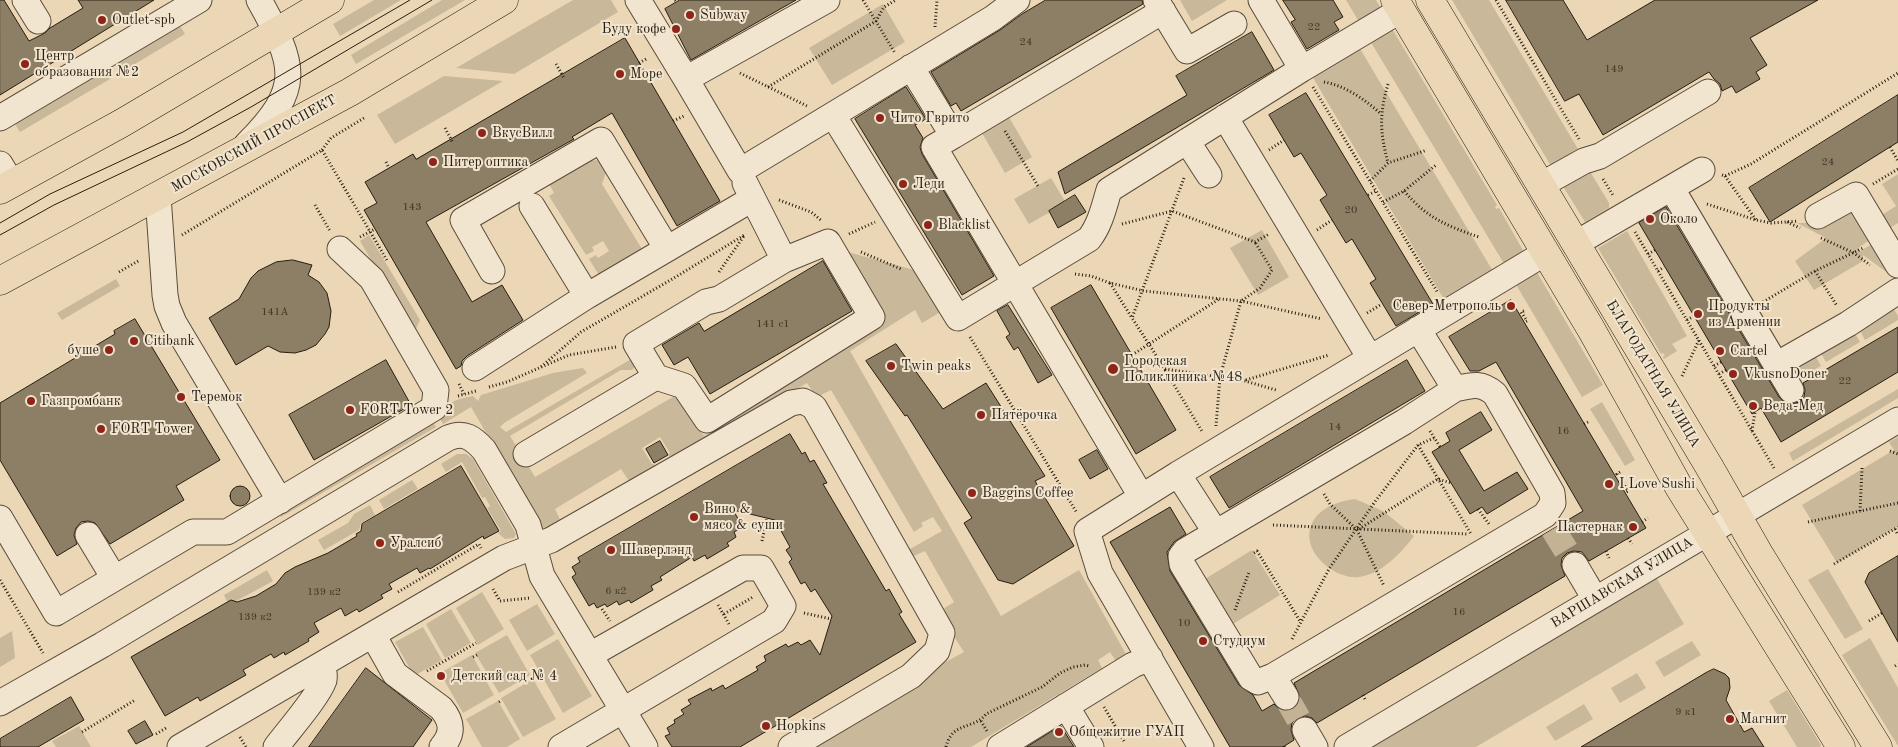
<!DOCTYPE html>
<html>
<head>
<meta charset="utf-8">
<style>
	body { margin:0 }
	canvas { display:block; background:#ebd7b6 }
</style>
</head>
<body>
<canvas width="1898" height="747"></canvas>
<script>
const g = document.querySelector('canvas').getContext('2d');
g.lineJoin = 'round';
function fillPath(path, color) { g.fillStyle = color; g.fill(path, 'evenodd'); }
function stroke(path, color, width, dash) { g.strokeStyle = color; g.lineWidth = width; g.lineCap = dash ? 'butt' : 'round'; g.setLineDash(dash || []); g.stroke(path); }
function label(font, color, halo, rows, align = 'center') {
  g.font = font + ' "Old Standard TT",serif'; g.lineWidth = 4; g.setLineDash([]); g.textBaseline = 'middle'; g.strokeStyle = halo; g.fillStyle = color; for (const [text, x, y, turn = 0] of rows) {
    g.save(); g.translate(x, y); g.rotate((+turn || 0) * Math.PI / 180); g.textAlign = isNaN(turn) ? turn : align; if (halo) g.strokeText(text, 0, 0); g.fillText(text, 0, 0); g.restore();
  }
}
fillPath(new Path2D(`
	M374 0H401L340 36 333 24Z
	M442 0H465L356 64 351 55Z
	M573 0H611L618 12 514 74 456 68Z
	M1180 0H1227L1192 21Z
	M1346 0H1376L1383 12 1361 25Z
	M1452 0H1489L1578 149 1551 166Z
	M883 4 905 42 832 85 809 48Z
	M180 26 185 34 120 73 115 65Z
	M1391 27 1497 205 1495 207 1496 209 1499 208 1524 252 1506 267 1369 39Z
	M1359 47 1494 273 1445 301 1312 76Z
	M105 70 110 79 20 132 15 124Z
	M444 76 503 81 395 144 377 115Z
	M1009 117 1032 157 1005 173 982 133Z
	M602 160 608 167 602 184 642 249 643 253 602 280 589 259 596 255 598 258 609 251 603 241 592 247 594 251 586 255 549 196 554 193 547 180 577 161Z
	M1588 168 1609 203V208L1585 222 1561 183Z
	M1898 174V223L1885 231 1877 218 1896 206 1882 184Z
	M1051 178 1066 203 1029 224 1014 199Z
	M1849 212 1854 213 1873 238 1858 248 1860 251 1876 242 1896 279 1863 255V261L1814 290 1795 261 1826 238 1797 223H1825Z
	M1262 230 1289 277 1258 295 1230 248Z
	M1627 231 1687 336 1672 344 1677 351 1664 359 1663 357 1665 355 1663 353 1661 354 1598 248Z
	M369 235 420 320 414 333 360 241Z
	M844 251 929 274 949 307 922 323 915 310 850 351 1001 616 1079 570 1127 656 1116 661 1110 652 1098 660 1102 668 971 747H811L938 666 964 652C960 645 939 617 944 609 946 606 952 604 954 602L925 551 914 556 909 551 910 549 942 531 933 517 921 523 923 526 914 532 831 390 819 396 813 392 807 383 674 460 668 455 670 453 660 437 642 448 652 464H654L656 471 632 483 629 481 621 469 555 509 561 522 545 531 542 529 471 407 443 424 439 417C449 400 455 400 473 396L478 401 481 395 553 373 583 368 587 373 504 423 500 427 506 432 633 358 636 365 632 370H621L510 436 535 477 678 394 704 436 883 321Z
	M1535 269 1603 385 1582 397 1514 281Z
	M116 279 120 286 62 320 57 313Z
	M1891 304 1898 316V320L1865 340 1857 325Z
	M1852 328 1860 342 1826 362 1818 348Z
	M1813 351 1821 366 1797 379 1796 368Z
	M1898 389V398L1793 461 1789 453Z
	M1602 402 1635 460 1625 466 1590 409Z
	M432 421 436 427 281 517 278 513Z
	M1898 437V526L1837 563 1802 505 1894 450 1889 442Z
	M457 454H466L473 459 516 534 514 538 505 539 498 533 501 531 487 508 490 506 485 497 482 498 462 462 446 472 441 464Z
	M412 480 418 489 384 509 379 500Z
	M1355 499 1383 511 1414 536C1401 553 1382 574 1359 577 1335 580 1301 552 1311 526 1317 508 1339 501 1355 499Z
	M370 505 375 515 361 523 359 530 324 550 318 540 348 523 354 514Z
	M1252 550 1280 595 1233 624 1205 579Z
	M1828 569 1863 629 1845 639 1808 580Z
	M267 570 273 581 229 605 224 595Z
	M1654 574 1684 624 1476 747H1361Z
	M482 592 504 629 478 645 456 608Z
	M537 604 555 634 527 651 509 620Z
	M451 609 471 643 445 658 426 624Z
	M423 627 442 660 414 676 395 642Z
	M12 631 15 658 0 667V638Z
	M507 635 530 675 499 693 475 653Z
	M1870 638 1898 688V746L1842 655Z
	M558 639 592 696 563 713 530 655Z
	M1692 641 1701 655 1664 677 1655 662Z
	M472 655 494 695 463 713 440 673Z
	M1637 673 1646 688 1620 703 1611 688Z
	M533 679 556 719 523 737 501 698Z
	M1787 690 1821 745 1820 747H1797L1769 701Z
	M498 701 520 739 507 747H482L466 719Z
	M1584 704 1593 719 1555 741 1546 727Z
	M79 726 91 747H56L52 741Z`), '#cab89a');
const building = new Path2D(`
	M0 0H4L29 41 45 33 50 28 83 8 78 0H154L0 95Z
	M680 0H796L691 60 665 9Z
	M1046 0H1142L1143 4 961 111 956 103 951 106 931 72 1000 30 1022 14Z
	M1283 0H1333L1343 17 1334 22 1339 30 1307 49 1291 22 1295 20Z
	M1506 0H1563L1587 40 1655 0H1818L1750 38 1767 65 1756 72 1760 79 1736 93 1732 86 1722 91 1720 84 1714 79 1709 72 1603 135 1579 94 1565 101Z
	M1252 32 1274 70 1065 194 1058 172 1187 95 1176 76Z
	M625 38 720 201 677 226 612 113 572 137 574 139 426 222 472 302 502 285 523 320 467 356 462 361 461 366 456 369 364 210 377 203 365 182 413 154 416 159Z
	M906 87 926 119 915 125 923 138 920 147 922 154 994 276 962 295 855 119Z
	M1306 93 1433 304 1396 326 1370 283 1376 279 1352 239 1346 243 1320 200 1327 195 1301 153 1294 157 1269 115Z
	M1898 95V142L1770 222 1749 188Z
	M1075 195 1086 212 1058 228 1049 211Z
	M1666 207 1779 397 1784 402 1791 404 1799 402 1804 397 1805 390 1803 383 1898 327V372L1781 442 1761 408 1752 414 1639 223Z
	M293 260 312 265 308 275 319 282 327 293 331 311 329 327 325 334 316 345 306 350 295 353 280 352 268 346 236 365 209 318 239 299 251 278 258 271 276 262Z
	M823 261 852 311 710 394 688 357 674 365 662 345 699 323 704 331Z
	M1091 285 1176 430 1136 454 1051 308Z
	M1511 300 1646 528 1589 561 1582 552 1574 551 1567 553 1562 558 1561 565 1565 576 1317 723 1312 718 1305 716 1297 718 1292 723 1291 730 1294 740 1283 747H1230L1110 542 1170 507 1186 534 1174 542 1167 552 1170 571 1239 685 1253 695 1262 711 1274 704 1280 710 1286 711 1293 709 1298 704 1300 697 1294 683 1583 511 1496 362 1479 371H1470L1449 337Z
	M1008 305 1052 375 1038 383 1018 347 1014 350 1006 337 1010 334 997 311Z
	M135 319 220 460 176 486 184 500 110 544 95 523 88 521 81 522 76 528 74 535 77 544 57 556 0 460V403L115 334 114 331Z
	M896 344 943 409 986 383 1045 476 1035 481 1074 546 1013 584 998 580 964 523 972 518 907 415 905 416 866 361Z
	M386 360 411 405 314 460 289 415Z
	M1407 360 1425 391 1229 508 1210 477Z
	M1481 412 1492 430 1459 450 1484 491 1517 472 1528 489 1487 514 1482 507 1470 514 1432 452 1450 441 1446 433Z
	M790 434 802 454 805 452 810 462 814 460 827 483 823 484 886 591 889 589 902 612 899 614 916 642 740 747H672L665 736 670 734 667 728 675 723 674 720 684 714 681 710 691 704 688 700 711 688 712 691 723 685 725 689 758 670 756 667 766 661 764 656 786 644 788 647 798 642 801 645 810 640 820 655 832 616 815 589 811 592 805 582 801 584 789 562 792 559 786 550 790 547 775 520 733 510 743 527 734 532 736 537 727 543 729 546 707 559 705 555 694 561 692 557 660 577 662 580 651 586 653 590 631 603 629 600 619 605 617 601 607 607 605 604 597 608 594 603 589 606 572 577 576 574 572 567 580 562 578 558Z
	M660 441 668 455 654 463 646 449Z
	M1097 450 1108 469 1090 479 1079 460Z
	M461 466 499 531 484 539 483 536 430 569 429 568 420 573 417 568 389 584 392 589 381 595 383 598 359 612 357 609 345 616 341 608 314 623 319 632 308 639 309 641 285 655 284 652 274 658 271 654 243 670 246 675 200 701 198 697 165 716 131 657 231 600 237 602 256 596 276 584 285 573 295 567 328 553 357 536 356 534 361 531 362 524Z
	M230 496a10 10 0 1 1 20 0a10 10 0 1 1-20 0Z
	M1898 556V642L1865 582 1869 573Z
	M366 668 432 720 413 747H309Z
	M1714 669 1725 674 1729 678 1730 688 1726 700 1744 732 1752 728 1764 747H1581L1707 672Z
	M71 697 84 720 38 747H0V739Z
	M145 721 153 735 136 744 128 731Z
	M1061 726 1074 747H1027Z`);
fillPath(building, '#8d7e66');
stroke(building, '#281e10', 1);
stroke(new Path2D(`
	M1553 529 1575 565
	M1286 697 1305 730`), '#c4b295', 25, [25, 12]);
const minor = new Path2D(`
	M25 0 38 21
	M638 0 686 79 827 0
	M1156 0 1187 51 1234 24
	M1261 0 1302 69
	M911 67 953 136 934 147 1141 496
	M686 79 740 171 993 18 1017 0
	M833 115 958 318 1089 239C1100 225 1104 207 1109 190L1302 69 1401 10
	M1225 117 1370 358
	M0 118 199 0
	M953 136 1163 11
	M1187 141 1209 175
	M247 144C303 88 296 66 259 0
	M0 164 12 184
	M1541 185 1584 161 1600 156 1708 92
	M1672 189 1791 390
	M158 196 165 295 167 306 174 323 280 501
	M532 206 587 296
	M1818 216 1856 195 1898 265
	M1575 244 1702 170
	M492 271 463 220 601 140 667 249
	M1418 329 1455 389 1404 422 1185 551 1181 556 1182 564 1251 678 1258 682 1273 676 1545 515 1553 503 1552 493 1495 394C1481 382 1472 385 1455 389
	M1776 365 1848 324 1898 291
	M475 368 587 296 752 199
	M656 377 636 344 706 302 719 299 784 260 745 183
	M526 454 656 377 684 386 707 420 872 317 828 242 784 260
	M1178 474 1087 531 1100 573 1201 747
	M0 518 56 613 193 532H227L434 408 436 390 372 279 340 249
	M1216 533 1178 474 1545 253
	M88 535 114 578
	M1575 565 1595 599
	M373 635 395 674 441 708C452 721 454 733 442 747
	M1273 676 1286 697
	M0 703 102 645 448 438C464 431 473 438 484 450L528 525 542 576 645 747
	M1066 706 1091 747
	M1305 730 1315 747
	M180 747 504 558 551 540 791 403 803 401 814 407 942 633 937 651 911 676 791 747
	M276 747C288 731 318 697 324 680 325 674 324 670 321 665
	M561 747 774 621 783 606 761 568H743L590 655
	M1000 747 1133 665 1150 658
	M1347 747 1898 420`);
const major = new Path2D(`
	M1395 0 1591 329 1679 487 1841 747
	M1430 0 1710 468 1758 552 1878 747
	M0 190 122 123 330 0
	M0 281 350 92 504 0`);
stroke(minor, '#594c3a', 27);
stroke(major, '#281e10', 29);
stroke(new Path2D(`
	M675 0 677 2
	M863 0 895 53
	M1496 0 1579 139
	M935 27 937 0
	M639 63 648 58
	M556 64 564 78
	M740 73 807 106
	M1324 82C1344 85 1366 100 1381 114
	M1388 84C1379 115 1380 132 1388 163
	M768 87 876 21 884 7 896 0
	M1313 87 1438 293
	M673 121 684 116
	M445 128 453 143
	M1005 131 1038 186
	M1890 147 1898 161
	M322 150 331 138 364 118
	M1269 150 1284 140
	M386 162 389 168
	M1722 175 1725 176 1751 164 1898 73
	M1725 176 1756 220
	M1184 178 1132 318 1165 369 1245 381 1276 390
	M1603 179 1614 197
	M1370 181 1388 163 1427 150
	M1873 184 1898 169
	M1404 191C1427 218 1447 226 1479 237
	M1368 195 1376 191
	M779 200 811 212 822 221
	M1383 202 1404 191 1436 165
	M1707 204 1756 220 1771 223 1798 221
	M315 205 330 231
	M1787 222 1800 228
	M1122 224 1172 211 1255 242 1269 234
	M1317 230 1332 220
	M1635 232 1774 468
	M849 234 875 222
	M182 235 322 150 388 262
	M360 237 375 229
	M1821 238 1854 253 1870 265
	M861 252 901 269
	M1648 254 1655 250
	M1658 271 1664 267
	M1815 271 1837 306
	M119 272 140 260
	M719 272 744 236
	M1075 274 1091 276 1110 283 1144 291 1241 301 1322 319
	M1110 283 1132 318
	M1763 302 1815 271 1863 248
	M1524 311 1521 312 1527 321 1525 322
	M1367 313 1382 304
	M1687 320 1694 316
	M970 337 1077 513
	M1132 355 1219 299
	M1714 366 1721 362
	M541 367 581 332 674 278 746 234
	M1165 370 1203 433
	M1719 374 1726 370
	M1682 376 1699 340
	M1246 380 1329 355
	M459 384 464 394
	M489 387 507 382 569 355 616 347
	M458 396 476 391
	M1584 424 1590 421
	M1216 426 1220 377 1241 301 1260 288 1272 270 1255 242
	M1430 431 1440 447
	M1752 431 1755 412
	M1434 438 1418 445 1471 534
	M1890 451 1898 454
	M1620 472 1617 474 1628 491 1625 493
	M1324 494 1330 504 1357 530 1384 586
	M1478 509 1489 524
	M1860 511 1862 468
	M1642 522 1648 518
	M1808 522 1898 503
	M1273 525 1467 534
	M1359 529 1438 479 1451 483
	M1895 529 1898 535
	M1628 538 1632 544
	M762 541 767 518
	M1606 551 1609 558
	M1254 553 1257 551 1300 621
	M1834 564 1898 527
	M0 580 43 653
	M493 589 500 601 530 598
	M398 592 479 544 481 548
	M718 605 729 624
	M602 609 610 621
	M1235 610 1249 572
	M804 613 831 619
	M724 614 753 597
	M1869 621 1882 613
	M1292 639 1329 569 1374 503 1418 445
	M473 657 477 655
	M1895 666 1898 664
	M427 671 476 643
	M1363 695 1366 701
	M499 702 502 700
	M1104 707 1124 741
	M981 721 987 731
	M82 732 135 700
	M156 734 166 728
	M240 737 246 747
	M1284 746V747
	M946 747C952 721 974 730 986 714L1042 687 1060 673 1073 667 1085 665 1089 666`), '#281e10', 3, [1, 2.5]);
stroke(minor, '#f2e5d0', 25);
stroke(major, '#ebd7b6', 28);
stroke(new Path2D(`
	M0 223 50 194 183 132 410 0
	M0 235 54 205 187 142 251 107 432 0`), '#281e10', 1);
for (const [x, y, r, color] of [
	[690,15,5,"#8f2418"],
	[102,20,5,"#8f2418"],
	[676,29,5,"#8f2418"],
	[25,64,5,"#8f2418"],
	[620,74,5,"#8f2418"],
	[880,118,5,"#8f2418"],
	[482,133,5,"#8f2418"],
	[433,162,5,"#8f2418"],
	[903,184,5,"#8f2418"],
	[1650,219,5,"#8f2418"],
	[928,225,5,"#8f2418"],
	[1511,306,5,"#8f2418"],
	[1698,314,5,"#8f2418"],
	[134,341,5,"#8f2418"],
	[109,350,5,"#8f2418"],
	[1720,351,5,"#8f2418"],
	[891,366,5,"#8f2418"],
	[1113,369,6,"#8f2418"],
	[1733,374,5,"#8f2418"],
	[181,397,5,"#8f2418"],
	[31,401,5,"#8f2418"],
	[1753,406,5,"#8f2418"],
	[350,410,5,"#8f2418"],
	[981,415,5,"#8f2418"],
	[101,429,5,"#8f2418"],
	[1609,484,5,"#8f2418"],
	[972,493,5,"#8f2418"],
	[694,517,5,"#8f2418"],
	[1633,527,5,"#8f2418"],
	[380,543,5,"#8f2418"],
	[611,550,5,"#8f2418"],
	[1203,641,5,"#8f2418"],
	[441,676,5,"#8f2418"],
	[1730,719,5,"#8f2418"],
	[766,726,5,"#8f2418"],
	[1059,732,5,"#8f2418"]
]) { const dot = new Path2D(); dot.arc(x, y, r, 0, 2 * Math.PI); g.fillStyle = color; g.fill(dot); stroke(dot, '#f2e5d0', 2); }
label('11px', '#413626', null, [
	["22",1314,27],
	["24",1026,42],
	["149",1614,69],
	["24",1828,162],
	["143",412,207],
	["20",1351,210],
	["141А",275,312],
	["141 с1",773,324],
	["22",1845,381],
	["14",1335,427],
	["16",1563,431],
	["6 к2",616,591],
	["139 к2",324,592],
	["16",1459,612],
	["139 к2",255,617],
	["10",1184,623],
	["9 к1",1686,712]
]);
label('14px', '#281e10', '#f2e5d0', [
	["Subway",700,15],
	["Outlet-spb",112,20],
	["Буду кофе",666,29,"right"],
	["Центр",35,56],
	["образования №2",35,72],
	["Море",630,74],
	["Чито Гврито",890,118],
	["ВкусВилл",492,133],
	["Питер оптика",443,162],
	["Леди",913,184],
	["Около",1660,219],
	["Blacklist",938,225],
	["Север-Метрополь",1501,306,"right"],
	["Продукты",1708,306],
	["из Армении",1708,322],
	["Citibank",144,341],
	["буше",99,350,"right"],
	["Cartel",1730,351],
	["Городская",1124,361],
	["Поликлиника №48",1124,377],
	["Twin peaks",901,366],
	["VkusnoDoner",1743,374],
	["Теремок",191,397],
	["Газпромбанк",41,401],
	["Веда-Мед",1763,406],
	["FORT Tower 2",360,410],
	["Пятёрочка",991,415],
	["FORT Tower",111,429],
	["I Love Sushi",1619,484],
	["Baggins Coffee",982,493],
	["Вино &",704,509],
	["мясо & суши",704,525],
	["Пастернак",1623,527,"right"],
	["Уралсиб",390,543],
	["Шаверлэнд",621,550],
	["Студиум",1213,641],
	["Детский сад № 4",451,676],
	["Магнит",1740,719],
	["Hopkins",776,726],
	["Общежитие ГУАП",1069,732]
], 'left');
label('14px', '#281e10', '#f2e5d0', [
	["МОСКОВСКИЙ ПРОСПЕКТ",254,144,-29],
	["БЛАГОДАТНАЯ УЛИЦА",1653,374,59],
	["ВАРШАВСКАЯ УЛИЦА",1622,583,-31]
]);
</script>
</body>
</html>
